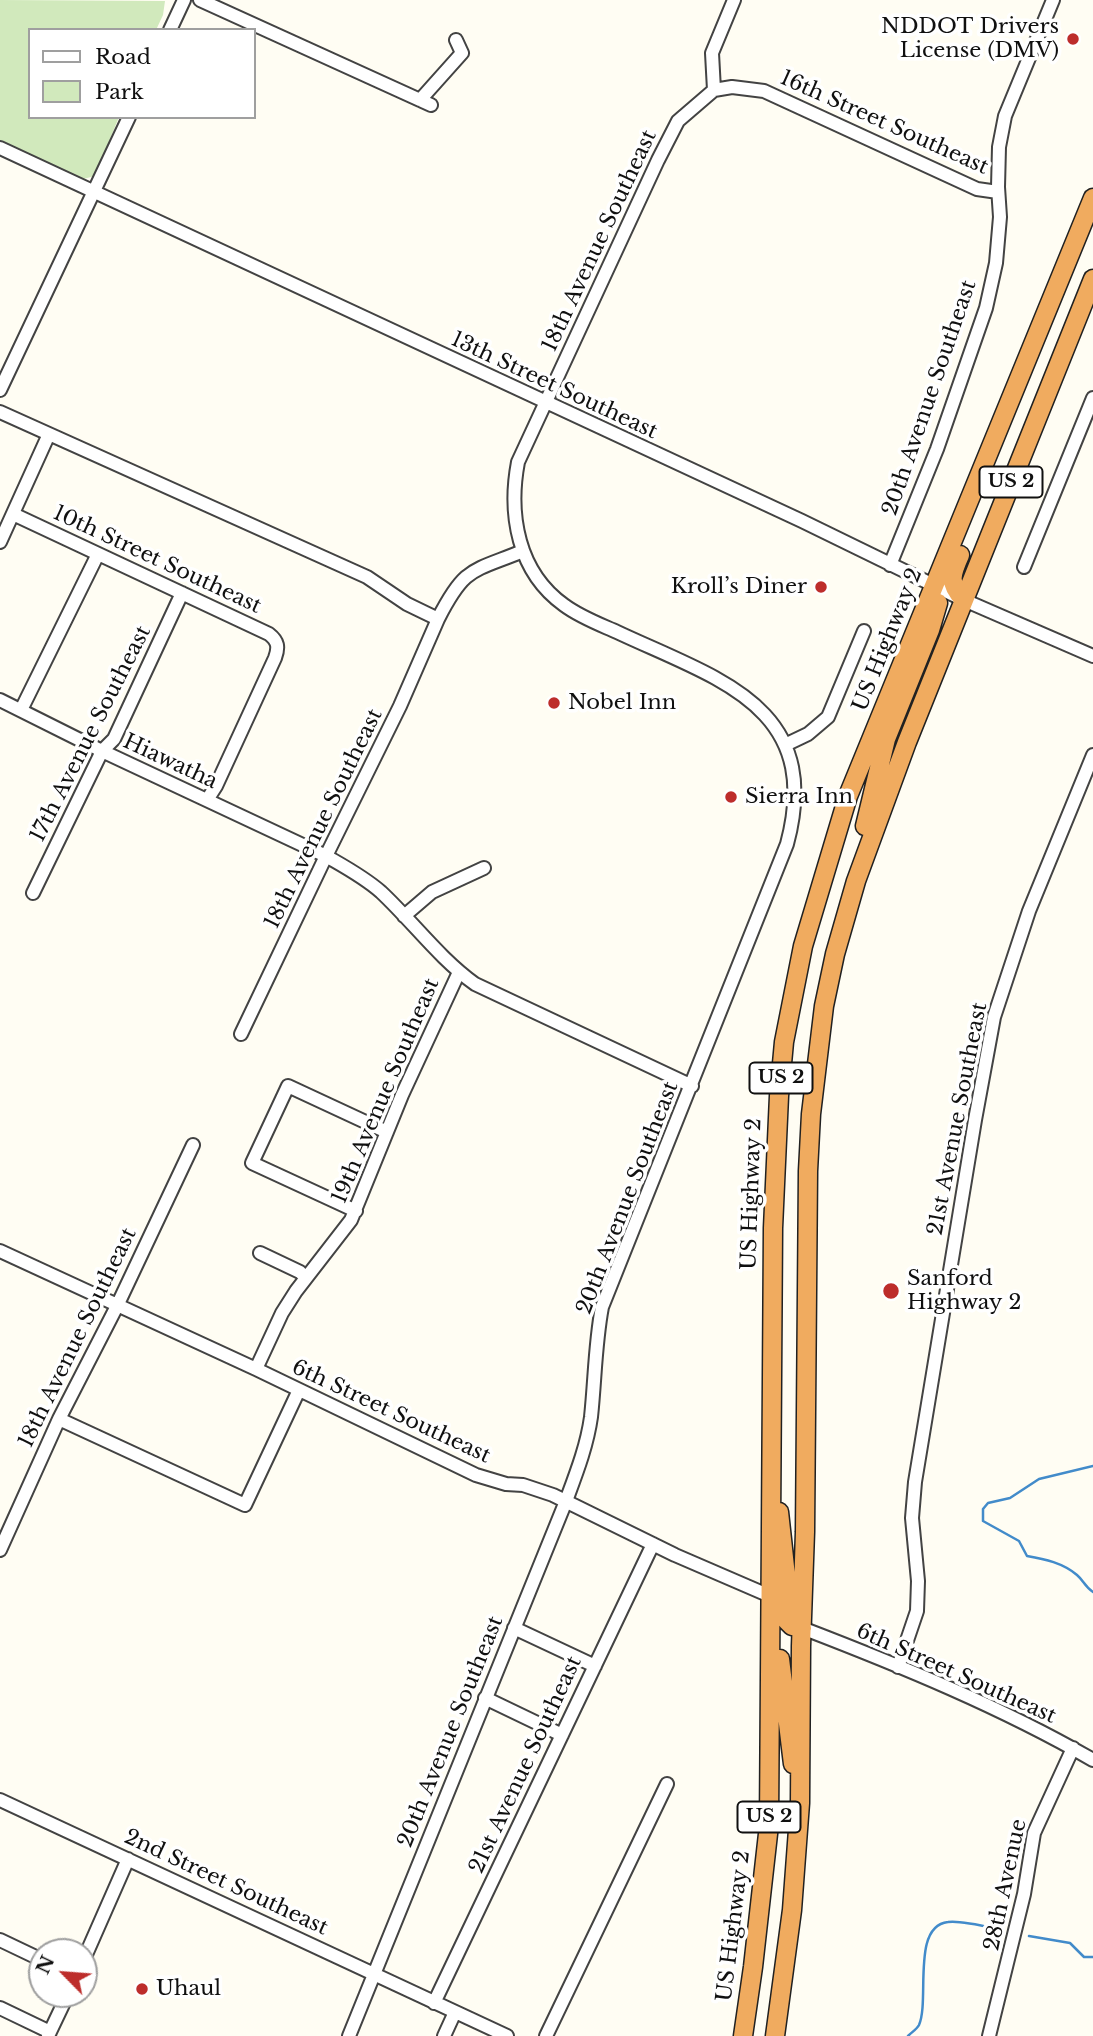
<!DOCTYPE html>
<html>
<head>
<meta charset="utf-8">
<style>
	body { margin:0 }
	#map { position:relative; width:1093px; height:2036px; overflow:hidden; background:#fffdf3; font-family:"Libre Baskerville",serif }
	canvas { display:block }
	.legend { position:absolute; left:28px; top:28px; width:228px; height:91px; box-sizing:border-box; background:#fff; border:2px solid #9f9f9f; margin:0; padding:9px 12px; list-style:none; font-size:21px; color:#101010 }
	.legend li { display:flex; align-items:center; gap:14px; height:35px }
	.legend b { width:35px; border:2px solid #9f9f9f }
	.north { position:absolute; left:28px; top:1938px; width:70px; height:70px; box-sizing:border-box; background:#fff; border:2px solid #9f9f9f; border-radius:50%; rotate:295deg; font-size:19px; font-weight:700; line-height:28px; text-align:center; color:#101010 }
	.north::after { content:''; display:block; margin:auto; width:24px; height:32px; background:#bd2d2b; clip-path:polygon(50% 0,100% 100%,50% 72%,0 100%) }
</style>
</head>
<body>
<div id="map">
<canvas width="1093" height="2036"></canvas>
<ul class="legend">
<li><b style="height:9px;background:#fff"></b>Road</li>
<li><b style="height:19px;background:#d1e9bc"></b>Park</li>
</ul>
<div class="north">N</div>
</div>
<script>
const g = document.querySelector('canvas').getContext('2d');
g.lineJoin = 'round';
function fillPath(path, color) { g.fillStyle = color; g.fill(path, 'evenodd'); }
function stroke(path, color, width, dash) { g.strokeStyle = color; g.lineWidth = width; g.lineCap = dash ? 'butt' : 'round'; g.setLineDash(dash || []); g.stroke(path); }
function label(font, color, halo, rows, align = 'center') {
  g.font = font + ' "Libre Baskerville",serif'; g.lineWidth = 7; g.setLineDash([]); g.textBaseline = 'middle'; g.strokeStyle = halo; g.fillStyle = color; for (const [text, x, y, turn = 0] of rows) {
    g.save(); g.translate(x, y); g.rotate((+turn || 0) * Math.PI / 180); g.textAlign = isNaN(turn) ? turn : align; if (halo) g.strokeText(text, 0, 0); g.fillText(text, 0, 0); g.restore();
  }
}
fillPath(new Path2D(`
	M0 0 165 1 163 15 156 30H30V117H119L95 176 79 180 0 140Z`), '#d1e9bc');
stroke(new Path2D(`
	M1093 1466 1039 1479 1010 1498 988 1503 983 1509V1521L1019 1541 1027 1556C1045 1559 1063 1563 1077 1575 1083 1580 1085 1587 1093 1592
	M1029 1936 1070 1943 1084 1957H1093
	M908 2036C912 2032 917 2029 919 2025 930 2000 911 1926 948 1922 961 1920 988 1927 1002 1930`), '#428bca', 2.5);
const minor = new Path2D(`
	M200 0 431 105
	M170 30 184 0
	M714 90 732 87 764 91 977 189 998 192
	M420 100 462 53 456 40
	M0 148 802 521 964 600 1093 656
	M0 390 129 117
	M0 412 367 577 407 604 438 619 400 706 326 856 241 1034
	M13 514 269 634C278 641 279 647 275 658L216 786 207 800
	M0 542 49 434
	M890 565 937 449 986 308 996 263 1000 217 998 187 999 147 1005 116 1053 0
	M1024 567 1093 398
	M438 619C465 566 472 572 523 551
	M0 700 102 751 326 856C345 867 364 877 381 892 413 922 439 958 475 984L692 1086
	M21 710 98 554
	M785 745 808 734 828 717 864 631
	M33 893 102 751 114 739 182 593
	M404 916 432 892 484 868
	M356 1211 252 1163 288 1086 387 1132
	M0 1251 256 1369 476 1475 506 1484 523 1485 553 1495 675 1555 770 1596
	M260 1253 300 1272 305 1277
	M256 1369 282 1313 296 1291 351 1220 402 1095 459 972
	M59 1419 245 1505 299 1390
	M0 1550 59 1419 117 1306 193 1145
	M514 1628 595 1666
	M802 1628C901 1666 1001 1707 1093 1760
	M898 1667 917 1611 918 1581 912 1518 915 1482 975 1120 994 1017 1029 911 1093 755
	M485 1698 562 1735
	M0 1800 507 2036
	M0 1940 42 1960
	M84 1959 128 1859
	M434 2003 653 1544
	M0 2008 50 2032
	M48 2036 68 1994
	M349 2036 566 1501C576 1474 587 1446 591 1417 595 1380 595 1344 602 1307L787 844C824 706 717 679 617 632 599 624 580 617 564 605 518 572 508 515 518 462L658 160 678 121 714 90 712 53 734 0
	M444 2036 455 2012
	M546 2036 667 1784
	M989 2036 1024 1894 1034 1833 1073 1748`);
const highway = new Path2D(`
	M960 555C951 575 948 583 964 600
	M865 826 886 739 930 630 938 603
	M779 1512 786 1576 787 1621 792 1626 802 1628
	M780 1659 793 1764
	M743 2036 753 1967 769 1825 773 1228 779 1096 784 1042 803 946 848 796 1093 198
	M775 2036 792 1910 800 1803 801 1646 805 1532 808 1171 811 1114 824 1006 835 954 856 881 907 742 1093 279`);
stroke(minor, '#434343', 16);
stroke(highway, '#212121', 21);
stroke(minor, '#fff', 12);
stroke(highway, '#f0ab5f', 18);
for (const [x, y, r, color] of [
	[1073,39,7,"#bd2d2b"],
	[821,587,7,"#bd2d2b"],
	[554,703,7,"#bd2d2b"],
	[731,797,7,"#bd2d2b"],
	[891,1291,9,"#bd2d2b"],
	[142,1989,7,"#bd2d2b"]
]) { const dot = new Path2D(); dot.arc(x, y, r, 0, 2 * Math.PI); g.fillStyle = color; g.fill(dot); stroke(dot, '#fff', 2.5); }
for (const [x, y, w] of [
	[1011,482,63],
	[781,1078,63],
	[769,1817,63]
]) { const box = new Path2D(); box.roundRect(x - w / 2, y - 15.5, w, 31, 5); g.fillStyle = '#fff'; g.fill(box); stroke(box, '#101010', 2); }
label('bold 19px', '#101010', null, [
	["US 2",1011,482],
	["US 2",781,1078],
	["US 2",769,1817]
]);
label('21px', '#101010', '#fff', [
	["NDDOT Drivers",1059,27,"right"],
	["License (DMV)",1059,51,"right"],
	["Kroll’s Diner",807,587,"right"],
	["Nobel Inn",568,703],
	["Sierra Inn",745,797],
	["Sanford",907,1279],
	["Highway 2",907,1303],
	["Uhaul",156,1989]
], 'left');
label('21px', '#101010', '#fff', [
	["16th Street Southeast",884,123,24],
	["18th Avenue Southeast",600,241,-65],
	["13th Street Southeast",554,386,25],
	["20th Avenue Southeast",930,398,-71],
	["10th Street Southeast",157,560,25],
	["US Highway 2",888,640,-68],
	["17th Avenue Southeast",91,734,-63],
	["Hiawatha",170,762,25],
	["18th Avenue Southeast",324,819,-64],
	["19th Avenue Southeast",386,1091,-67],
	["21st Avenue Southeast",958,1119,-79],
	["US Highway 2",752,1194,-88],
	["20th Avenue Southeast",628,1198,-69],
	["18th Avenue Southeast",78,1338,-64],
	["6th Street Southeast",391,1412,25],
	["6th Street Southeast",956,1674,24],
	["20th Avenue Southeast",451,1732,-68],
	["21st Avenue Southeast",526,1765,-65],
	["2nd Street Southeast",226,1883,25],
	["28th Avenue",1006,1885,-78],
	["US Highway 2",734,1926,-83]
]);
</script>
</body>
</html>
